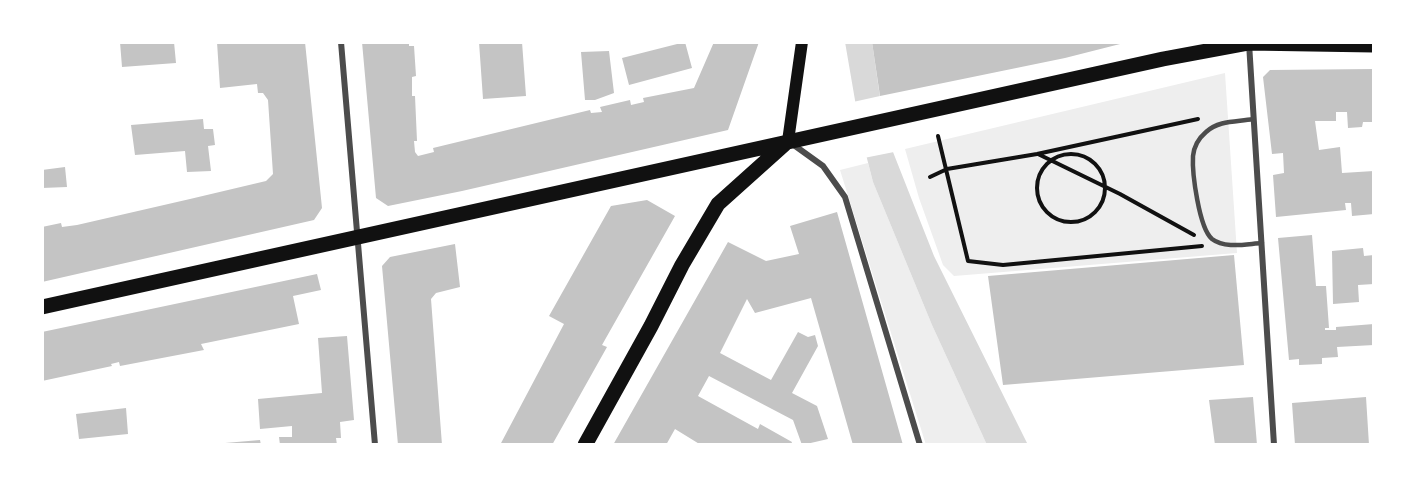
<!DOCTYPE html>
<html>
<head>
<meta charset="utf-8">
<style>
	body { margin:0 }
	#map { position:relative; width:1416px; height:487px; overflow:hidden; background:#fff; font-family:"Public Sans",sans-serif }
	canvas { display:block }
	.frame { position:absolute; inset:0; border:44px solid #fff; pointer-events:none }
</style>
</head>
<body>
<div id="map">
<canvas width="1416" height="487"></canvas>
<div class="frame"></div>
</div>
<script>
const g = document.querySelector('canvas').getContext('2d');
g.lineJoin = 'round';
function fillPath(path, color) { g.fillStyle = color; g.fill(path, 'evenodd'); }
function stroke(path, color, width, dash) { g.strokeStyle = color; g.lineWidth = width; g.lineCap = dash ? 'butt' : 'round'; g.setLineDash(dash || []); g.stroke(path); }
fillPath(new Path2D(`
	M1225 73 1237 253 954 276 943 265 919 198 905 149Z
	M868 163 873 182 932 325 987 445H926L840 170Z`), '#eee');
fillPath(new Path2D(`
	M845 42H872L884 125 893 152 934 256 1028 445H987L932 325 873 182 861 135Z`), '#d9d9d9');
fillPath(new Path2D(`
	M880 96 894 152 864 158 853 102Z`), '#fff');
fillPath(new Path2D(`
	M120 42H174L176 63 122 67Z
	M217 42H305L322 208 314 220 42 282V227L61 223 62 227 77 225 190 199 266 181 273 174 268 100 263 93H258L257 84 220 88Z
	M362 42H409V46H414L416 76 412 77V96H415L417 141H414L415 152 418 156 434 152 433 148 590 110 591 113 602 112 600 107 630 100 631 105 644 102 643 98 694 88 714 42H759L728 130 462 191 388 206 376 198Z
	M479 42H522L526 96 483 99Z
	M685 42 692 68 629 85 622 58Z
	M872 42H1124V43L1065 58 880 96Z
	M609 51 614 93 595 100H585L581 52Z
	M1374 69V122H1363L1362 127 1348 128 1347 112H1336V121H1315L1319 150 1340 147 1342 173 1374 171V214L1352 216 1351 203H1345L1346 210 1276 217 1273 175 1284 173 1283 153 1272 154 1263 77 1270 70Z
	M203 119 204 129H213L215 145 208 146 211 171 187 172 185 151 135 155 131 125Z
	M65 167 67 187 42 188V170Z
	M647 200 675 216 602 345 607 347 552 445H500L564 324 549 316 611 206Z
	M837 212 903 445H853L811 298 755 313 747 299 720 353 771 380 798 332 808 337 815 335 818 346 792 393 817 406 828 439 802 445 793 420 709 376 698 396 758 429 760 424 792 442 791 445H701L675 429 666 445H613L728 242 766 261 799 254 790 226Z
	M1312 235 1316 286H1326L1329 328H1325V330H1336V327L1374 324V345L1337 347 1338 357 1322 358V364L1299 365V359L1289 360 1278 238Z
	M455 244 460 287 436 293 431 299 442 445H398L382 266 390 257Z
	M1363 248 1364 256 1374 255V284L1358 285 1359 302 1333 304 1332 251Z
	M1234 255 1244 365 1003 385 988 276Z
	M317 274 321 290 293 296 299 324 201 344 204 350 120 366 119 362 111 364 112 366 42 381V332Z
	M347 336 354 420 340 422 341 438H336L337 445H280L279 437H292V426L260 429 258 399 322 393 318 338Z
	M1253 397 1257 445H1215L1209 400Z
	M1366 397 1369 445H1295L1292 403Z
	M126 408 128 434 79 439 76 414Z
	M260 440 261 445H225V443Z`), '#c4c4c4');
stroke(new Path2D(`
	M938 136 968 261 1003 265 1202 246
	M1037 188a34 34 0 1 1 68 0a34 34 0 1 1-68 0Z
	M1038 154 1120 194 1194 235
	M930 177 947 169 1037 154 1198 119`), '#111', 4);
stroke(new Path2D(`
	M1253 119C1237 122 1219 120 1206 132 1199 138 1194 146 1193 156 1192 173 1199 228 1212 239 1225 249 1246 244 1262 243`), '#4c4c4c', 4.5);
stroke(new Path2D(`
	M341 42 375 445
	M1249 43 1274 445
	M791 143 823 166 845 197 920 445`), '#4c4c4c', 6);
stroke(new Path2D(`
	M788 141 802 42`), '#111', 12);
stroke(new Path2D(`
	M42 307 1163 59 1249 43 1374 45
	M585 445 651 326 682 265 718 204 786 143`), '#111', 15);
</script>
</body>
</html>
